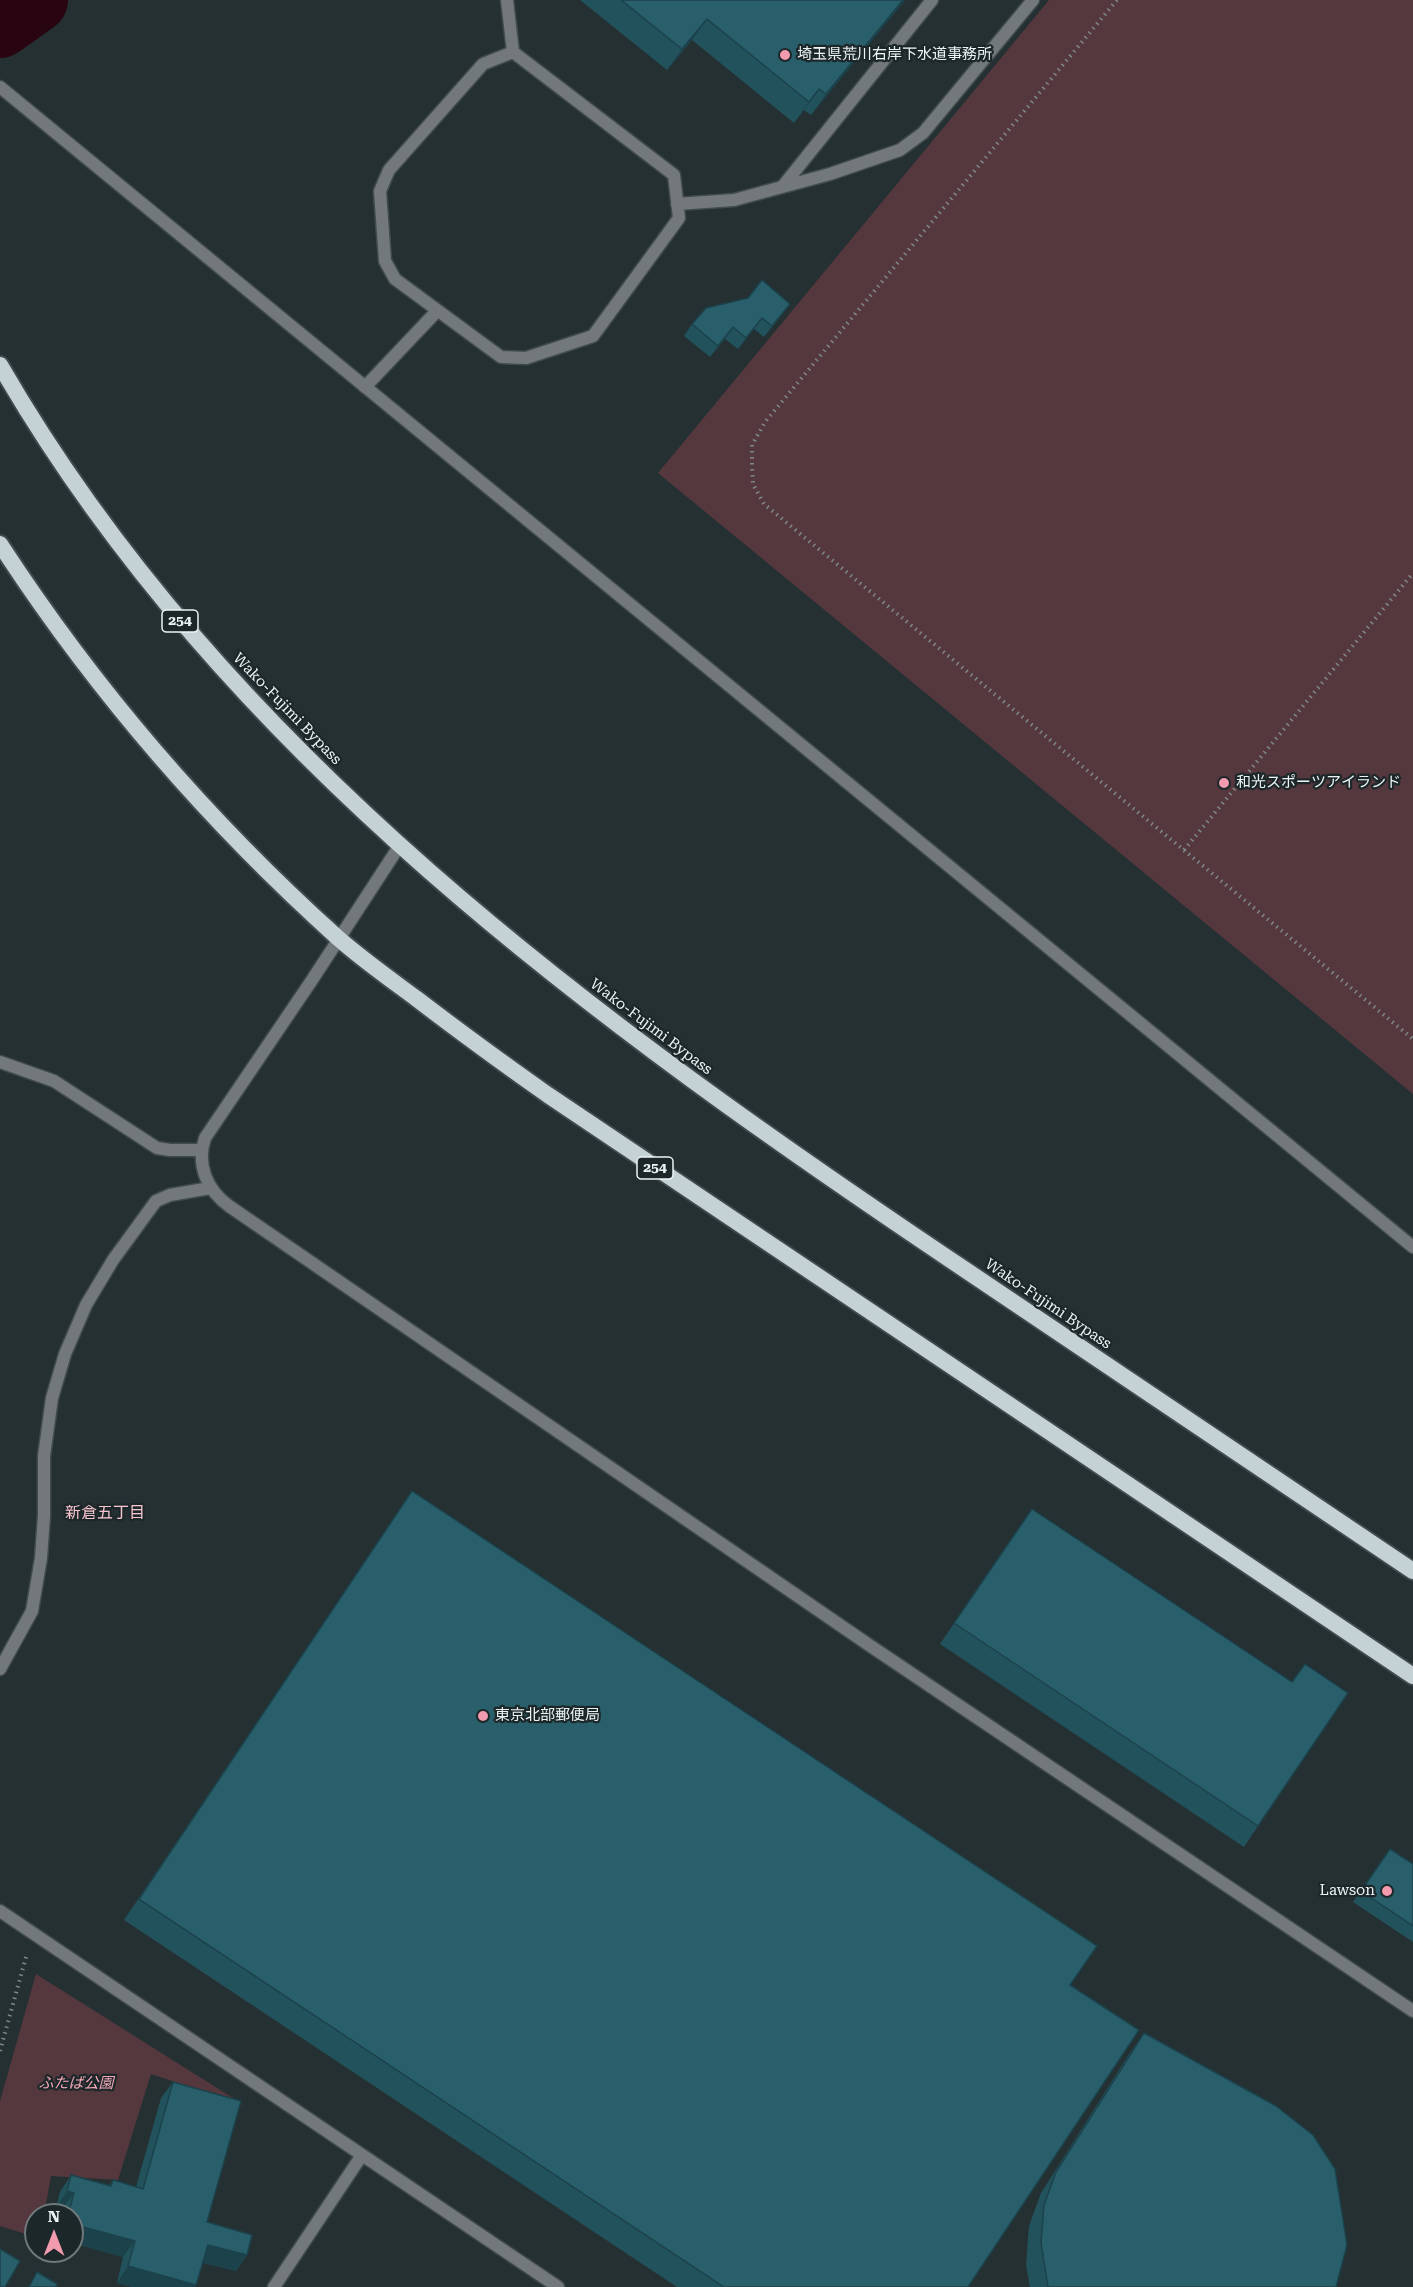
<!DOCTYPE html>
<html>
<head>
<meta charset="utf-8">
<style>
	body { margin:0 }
	#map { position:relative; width:1413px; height:2287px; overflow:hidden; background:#253033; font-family:"Roboto Serif",serif }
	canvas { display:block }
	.north { position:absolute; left:24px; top:2203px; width:60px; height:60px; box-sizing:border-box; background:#1c2729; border:2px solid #6f797b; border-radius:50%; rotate:0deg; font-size:16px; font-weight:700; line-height:24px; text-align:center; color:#ecf3f5 }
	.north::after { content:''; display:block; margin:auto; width:21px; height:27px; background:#f29aae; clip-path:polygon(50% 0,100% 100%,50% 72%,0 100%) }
</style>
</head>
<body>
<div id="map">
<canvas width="1413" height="2287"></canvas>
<div class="north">N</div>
</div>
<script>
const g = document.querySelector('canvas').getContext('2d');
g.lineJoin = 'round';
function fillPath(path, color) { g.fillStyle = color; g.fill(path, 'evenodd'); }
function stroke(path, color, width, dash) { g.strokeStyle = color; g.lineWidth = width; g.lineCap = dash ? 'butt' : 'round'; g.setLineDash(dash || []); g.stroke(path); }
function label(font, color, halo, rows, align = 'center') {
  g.font = font + ' "Roboto Serif","Noto Sans JP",serif'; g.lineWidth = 4.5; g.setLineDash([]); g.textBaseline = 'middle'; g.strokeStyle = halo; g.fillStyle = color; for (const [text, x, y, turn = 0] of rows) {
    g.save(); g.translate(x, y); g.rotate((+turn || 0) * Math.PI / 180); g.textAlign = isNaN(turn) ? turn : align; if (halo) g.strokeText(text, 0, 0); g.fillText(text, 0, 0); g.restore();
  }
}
fillPath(new Path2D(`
	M1049 0H1413V1094L658 473Z
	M36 1974 244 2105 151 2074 118 2180 51 2176 44 2215H36V2237L0 2226V2101Z`), '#55383e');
stroke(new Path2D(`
	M0 25 35 0`), '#280510', 66);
const service = new Path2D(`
	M507 0 513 52
	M513 52 674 175 679 218 593 336 526 358 501 357 395 279 385 261 380 191 389 170 483 64Z
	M783 186 932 0
	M677 204 734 200 830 174 900 150 923 133 1033 0
	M365 387 437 311`);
const minor = new Path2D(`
	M0 87 1413 1247
	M0 1062 54 1081 157 1148 170 1150H202
	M0 1669 32 1611 41 1558 44 1516V1456L52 1398 65 1354 86 1305 113 1260 156 1201 170 1195 210 1188
	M0 1911 558 2287
	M274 2287 362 2155`);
const tertiary = new Path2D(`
	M400 845 312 980 205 1138C196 1165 207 1190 229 1206L869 1645 1413 2011`);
const trunk = new Path2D(`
	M0 365C225 755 600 1025 967 1271 1116 1371 1264 1471 1413 1571
	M0 544C95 690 209 822 338 938 363 960 390 979 417 999 460 1032 504 1064 548 1095L1413 1676`);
stroke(service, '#414b4e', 15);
stroke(minor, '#414b4e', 15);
stroke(tertiary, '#414b4e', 15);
stroke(trunk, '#414b4e', 20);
stroke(new Path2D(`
	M1117 0 765 422 752 445V466L753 484 764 504 1413 1039
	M1184 850 1413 573
	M0 2051 26 1957`), '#7e878a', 4, [1.5, 4.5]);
stroke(service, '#73797a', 12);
stroke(minor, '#73797a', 12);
stroke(tertiary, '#73797a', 12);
stroke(trunk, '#c4d2d5', 16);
fillPath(new Path2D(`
	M580 0H905L811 115 804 110 794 123 692 40 667 70Z
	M782 315 764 337 754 329 738 349 725 339 710 357 684 336 692 324Z
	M412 1491 1070 1985 968 2287H677L124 1920Z
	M1017 1530 1258 1826 1244 1847 940 1644Z
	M1390 1849 1413 1864V1942L1353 1902Z
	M1144 2033 1336 2287H1030L1026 2265 1029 2226 1041 2193 1129 2054Z
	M173 2082 207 2222 247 2255 236 2271 203 2263 196 2285 195 2287H132L117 2283 123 2257 72 2243V2215H61L62 2209 56 2207 60 2192 71 2175 109 2186 113 2180 136 2187 161 2098Z`), '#22525c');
fillPath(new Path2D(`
	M903 0H905L811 115 826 94Z
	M707 19 692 40 667 70 682 49Z
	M819 89 804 110 794 123 809 102Z
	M790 304 782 315 764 337 772 326Z
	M762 318 754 329 738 349 746 338Z
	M733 327 725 339 710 357 718 346Z
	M67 2191 74 2193 62 2209 56 2207Z
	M72 2224 135 2241 123 2257 72 2243Z
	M208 2245 247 2255 236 2271 196 2261Z
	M128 2266 196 2285 195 2287H132L117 2283Z`), '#1c424b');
const building = new Path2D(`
	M621 0H903L826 94 819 89 809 102 707 19 682 49Z
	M762 280 790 304 772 326 762 318 746 338 733 327 718 346 692 324 706 308 748 298Z
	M412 1491 1097 1946 1070 1985 1139 2030 968 2287H724L139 1899Z
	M1032 1509 1292 1682 1305 1664 1348 1693 1258 1826 954 1623Z
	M1390 1849 1413 1864V1926L1361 1891Z
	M1144 2033 1276 2106 1313 2135 1335 2169 1347 2245 1336 2287H1048L1041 2243 1044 2205 1056 2172Z
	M173 2082 241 2101 207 2222 252 2235 247 2255 208 2245 196 2285 128 2266 135 2241 72 2224V2215H68L74 2193 67 2191 71 2175 111 2186 113 2180 143 2189Z
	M0 2249 20 2261 5 2287H0Z
	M37 2272 57 2284 56 2287H29Z`);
fillPath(building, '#285f6b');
stroke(building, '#1c424b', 1.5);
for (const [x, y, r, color] of [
	[785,55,6,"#f29aae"],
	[1224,783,6,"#f29aae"],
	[483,1716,6,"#f29aae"],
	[1387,1891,6,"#f29aae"]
]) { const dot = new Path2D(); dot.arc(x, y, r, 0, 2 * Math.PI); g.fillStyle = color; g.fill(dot); stroke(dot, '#1c2729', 2); }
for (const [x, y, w] of [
	[180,621,36],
	[655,1168,36]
]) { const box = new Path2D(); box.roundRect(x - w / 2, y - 11, w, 22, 4.5); g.fillStyle = '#1c2729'; g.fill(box); stroke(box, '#ecf3f5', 1.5); }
label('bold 14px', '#ecf3f5', null, [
	["254",180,621],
	["254",655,1168]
]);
label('15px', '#ecf3f5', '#1c2729', [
	["埼玉県荒川右岸下水道事務所",797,55],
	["和光スポーツアイランド",1236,783],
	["東京北部郵便局",495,1716],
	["Lawson",1375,1891,"right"]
], 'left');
label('15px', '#ecf3f5', '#1c2729', [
	["Wako-Fujimi Bypass",287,709,46],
	["Wako-Fujimi Bypass",651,1027,37],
	["Wako-Fujimi Bypass",1048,1304,34]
]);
label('italic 15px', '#f3a7b7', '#1c2729', [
	["ふたば公園",76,2084]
]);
label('16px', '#f8c5cf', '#1c2729', [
	["新倉五丁目",105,1513]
]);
</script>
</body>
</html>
